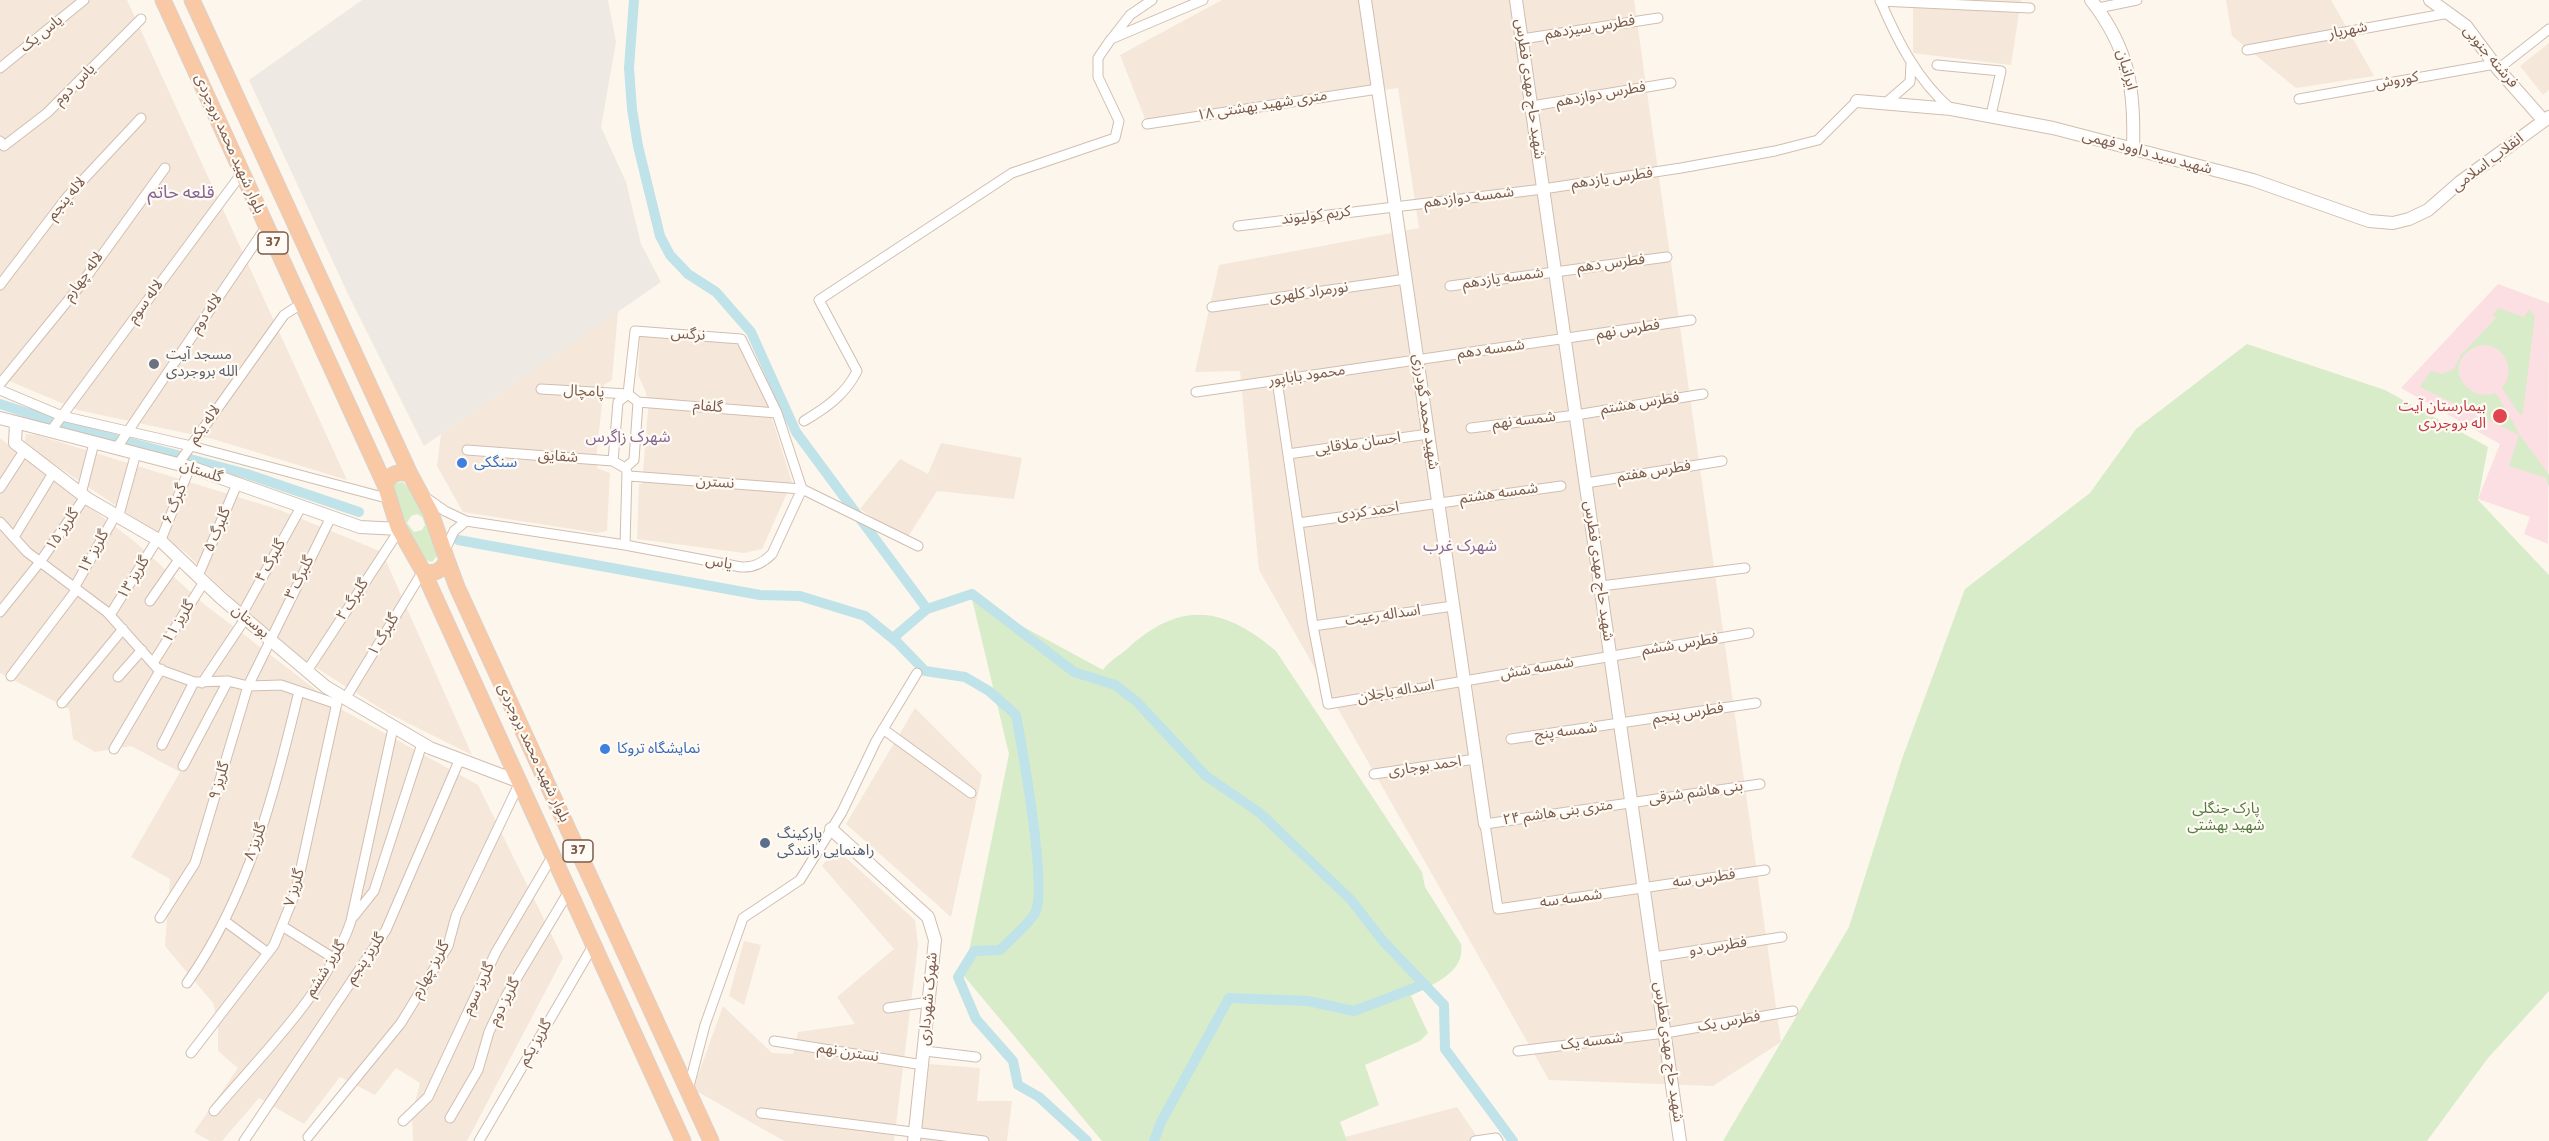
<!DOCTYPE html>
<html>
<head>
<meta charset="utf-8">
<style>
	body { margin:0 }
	canvas { display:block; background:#fdf6ec }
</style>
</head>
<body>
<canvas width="2549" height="1141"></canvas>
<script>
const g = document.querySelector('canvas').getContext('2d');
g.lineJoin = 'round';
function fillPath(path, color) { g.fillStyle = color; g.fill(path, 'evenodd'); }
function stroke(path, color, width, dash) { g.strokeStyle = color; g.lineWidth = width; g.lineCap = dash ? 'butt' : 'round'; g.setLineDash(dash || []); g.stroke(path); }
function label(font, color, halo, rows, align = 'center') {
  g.font = font + ' "Titillium Web","Noto Sans Arabic",sans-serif'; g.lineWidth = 4.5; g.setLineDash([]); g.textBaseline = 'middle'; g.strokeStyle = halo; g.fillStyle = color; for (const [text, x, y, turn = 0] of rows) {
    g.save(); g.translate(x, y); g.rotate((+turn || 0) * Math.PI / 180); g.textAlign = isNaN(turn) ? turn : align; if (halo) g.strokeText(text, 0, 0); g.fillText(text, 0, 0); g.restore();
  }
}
fillPath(new Path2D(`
	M0 0H127L347 480 213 439 78 410 0 377Z
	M1222 0H1634L1781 1042 1713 1086 1549 1080 1259 570 1240 371 1195 372 1219 265 1419 228 1398 88 1147 124 1120 55Z
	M1913 0H2021L2011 65 1913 53Z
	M2226 0H2331L2374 76 2296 88 2232 36Z
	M2549 43V90L2543 95 2520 66Z
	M618 311 612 380 604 385 597 450V468L610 473 607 531 597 533 463 512 437 466 441 434Z
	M746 336 792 482 762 549 744 553 637 539 639 484H642L648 410 646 392 638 375 640 337Z
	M26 434 37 435 280 510 382 552 472 755 386 712 301 658 238 605 185 552 24 444Z
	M0 438 135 542 204 604 341 709 478 785 563 958 467 1141H413L412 1113 420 1083 396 1068 375 1095 340 1077 304 1124 259 1098 222 1141H210L194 1132 238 1068 218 1051V1023L213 1003 165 946 170 879 131 857 180 772 131 746 95 752 73 739 69 709 0 673Z
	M941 443 1022 458 1014 499 937 491 906 540 860 509 900 459 928 474Z
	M915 708 982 775 951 917 846 824Z
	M835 848 915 920 918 945 894 1141H784L693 1089 723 1006 772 1053 793 1054 798 1032 855 1024 837 997 894 949 822 866Z
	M744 941 761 945 744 1005 729 996Z
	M929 1064 980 1068 977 1101H1012L1007 1141H919Z
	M1457 1107 1480 1141H1347L1345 1137Z`), '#f5e8da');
fillPath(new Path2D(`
	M362 0H608L616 42 601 127 626 182 641 244 661 282 424 446 347 292 249 80Z`), '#efe9e4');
fillPath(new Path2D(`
	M2498 284 2549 303 2548 544 2524 534 2530 517 2478 499 2500 444 2401 388Z`), '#fbdfe3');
fillPath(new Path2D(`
	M2499 308 2524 317 2529 310 2535 316 2523 412 2520 415 2502 388C2521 366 2495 332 2470 350 2444 367 2467 403 2496 393L2520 435 2549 475V487L2546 478 2509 466 2519 435 2420 387 2431 371 2442 374 2454 369 2461 355 2496 318 2492 315Z
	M2247 344 2385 390 2488 447 2478 500 2549 575V991L2488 1058 2427 1141H1723L1849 927 1902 759 1965 589 2090 493 2136 429Z
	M403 482 419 500 438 555 432 562 422 559 399 514 392 488 396 483ZM417 514 422 517 425 525 422 530 414 532 407 523 411 516Z
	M972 599 1103 670C1109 661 1119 656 1127 649 1180 600 1223 606 1276 651L1422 872 1425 887 1461 944C1466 973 1432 984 1411 996L1428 1033 1420 1041 1365 1065 1379 1105 1340 1122 1347 1141H1102L964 976 1009 754Z`), '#d8ecc9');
stroke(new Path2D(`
	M634 0 629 68 632 109 638 146 660 236 670 255 688 274 716 292 751 332 796 432 927 609 972 594 1074 672 1115 685 1136 701 1206 776 1260 813 1351 900 1383 941 1444 1005 1445 1049 1513 1141
	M0 404 52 421
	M61 424 115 439
	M128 442 177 455
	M190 459 247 474 359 512
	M458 540 760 595 800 596 865 616 897 642 925 671 965 677 989 691 1016 715C1022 747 1048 890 1035 913 1027 926 1011 939 1000 950L974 951 958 977 976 1019 1013 1061 1018 1085 1039 1097 1087 1141
	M893 638 927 609
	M1154 1141 1161 1122 1229 998 1308 1001 1354 1011 1425 984`), '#bfe3e8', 10);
const minor = new Path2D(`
	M1880 0C1897 40 1917 80 1951 109
	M1880 1 2030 8
	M2098 8 2137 0
	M1113 37 1130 15 1152 0
	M1522 39 1658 18
	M2247 50 2449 13
	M1937 65 2001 71 1991 115
	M0 68 84 0
	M2498 69 2549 29
	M2299 99 2495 64
	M1887 102 1910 82 1911 64
	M1532 106 1671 83
	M1147 124 1378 89
	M0 141 4 146 47 113 141 19
	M1238 226 1543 189 1681 168 1775 151 1818 140 1857 101
	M0 285 67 197 141 118
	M1450 286 1667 257
	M1212 307 1406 279
	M1277 380 1313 626 1328 704 1749 633
	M0 384 79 287 165 168
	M0 390 62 416 191 446 390 499
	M1196 392 1691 320
	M628 394 638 402 634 460 625 468 613 461 618 402Z
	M638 402 777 413
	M804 421C826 408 846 394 857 371L819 300 1012 173 1115 138 1119 121 1098 77V58L1111 39 1203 0
	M1471 428 1576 415 1703 394
	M50 432 242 173
	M116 449 266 227
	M467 450 613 461
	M1288 454 1428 434
	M178 464 284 315 301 304
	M629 476 802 489 918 546
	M1586 483 1722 461
	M0 488 24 451
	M81 494 94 443
	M425 497 445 511 466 521 625 545 741 567C754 568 763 563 772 554L802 489 777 413 741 339 635 331 628 394 541 389
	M118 518 136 453
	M0 522 27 552 107 612 158 669 194 682 228 681 248 686 281 685 337 704
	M1298 523 1561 486
	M14 537 53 473
	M160 542 190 467
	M625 545 627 472
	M445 550 454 531 466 521
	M198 576 237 484
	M1601 586 1745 568
	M74 588 115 516
	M150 601 180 558
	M0 612 40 562 85 497
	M110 615 157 540
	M241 616 301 507
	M1313 626 1453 606
	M153 663 204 582
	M307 671 400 529
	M11 676 77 589
	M118 677 142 650
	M202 683 245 619
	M345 699 423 571
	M62 703 123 629
	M883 729 971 793
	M1511 739 1756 703
	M162 745 194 682
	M114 749 161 669
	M183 766 228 681
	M1374 774 1476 759
	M1760 784 1485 824 1498 909 1765 870
	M354 916 374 891 422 744
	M160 918 195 863 248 686 331 517
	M226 922 268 953
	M282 926 335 959
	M1654 957 1782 937
	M187 983C248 897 275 792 299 691
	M888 1008 929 1002
	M774 1041 923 1065
	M925 1051 976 1057
	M1518 1051 1665 1033 1793 1011
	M191 1053 274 945 296 891 338 698
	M688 1090 705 1025 743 918 800 880 842 812 876 741 917 673
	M214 1111C262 1054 327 992 351 921L393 728
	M761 1113 984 1141
	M450 1118 478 1070 489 1032 506 996 569 891
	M403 1121 428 1097 496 952 553 855
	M308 1137 401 1023 448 946 456 916 520 782
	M244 1141 386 930 459 761
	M479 1141 594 944
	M1475 1141 1496 1138 1498 1141`);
const tertiary = new Path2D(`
	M1365 0 1485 824
	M1516 0 1680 1141
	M2091 0C2129 49 2135 88 2133 149
	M2430 0 2466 26 2498 69 2544 121
	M1857 101 1951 109 2053 128 2253 180 2369 221 2393 223 2409 219 2428 210 2460 182 2549 117
	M0 418 193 468 360 527 400 529
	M16 423 15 443 88 499 162 542 221 598 326 687 430 748 520 782
	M831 829 928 917 935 940 914 1141`);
const trunk = new Path2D(`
	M163 0 385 485 398 527 423 571C434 575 442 571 447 560L431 513 410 474C397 471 391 473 385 485
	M192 0 410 474
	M447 560 457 587 711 1141
	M423 571 683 1141`);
stroke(minor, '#d1beb0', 11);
stroke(tertiary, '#d1beb0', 14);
stroke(trunk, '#dad1cd', 17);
stroke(minor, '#fff', 9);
stroke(tertiary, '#fff', 12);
stroke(trunk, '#f9c8a4', 15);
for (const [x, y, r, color] of [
	[154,364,6,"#6b7280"],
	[2500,416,8,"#e0444e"],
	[462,463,6,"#3f7fe0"],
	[605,749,6,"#3f7fe0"],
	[765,843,6,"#5c6f8a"]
]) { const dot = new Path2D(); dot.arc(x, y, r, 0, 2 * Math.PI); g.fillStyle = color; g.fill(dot); stroke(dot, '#fffaf3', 2); }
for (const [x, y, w] of [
	[273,243,30],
	[578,851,30]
]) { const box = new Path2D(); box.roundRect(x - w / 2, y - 11, w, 22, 4.5); g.fillStyle = '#fffaf3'; g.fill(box); stroke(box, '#7a5c4d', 1.5); }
label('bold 14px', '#7a5c4d', null, [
	["37",273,243],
	["37",578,851]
]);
label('15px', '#7a5c4d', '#fffaf3', [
	["فطرس سیزدهم",1590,28,-9],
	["شهریار",2348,31,-11],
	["یاس یک",42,34,-39],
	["فرشته جنوبی",2490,57,50],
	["ایرانیان",2126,70,75],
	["کوروش",2397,81,-10],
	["یاس دوم",75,85,-45],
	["شهید حاج مهدی فطرس",1529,89,82],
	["فطرس دوازدهم",1601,95,-10],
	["۱۸ متری شهید بهشتی",1262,106,-9],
	["بلوار شهید محمد بروجردی",229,144,66],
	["شهید سید داوود فهمی",2147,153,15],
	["انقلاب اسلامی",2488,163,-37],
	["فطرس یازدهم",1612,179,-8],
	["شمسه دوازدهم",1469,198,-7],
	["لاله پنجم",67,199,-50],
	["کریم کولیوند",1316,216,-7],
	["فطرس دهم",1611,264,-7],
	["لاله چهارم",84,277,-54],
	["شمسه یازدهم",1503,279,-8],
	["نورمراد کلهری",1309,293,-8],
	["لاله سوم",146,302,-54],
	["لاله دوم",207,314,-56],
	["فطرس نهم",1628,330,-9],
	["نرگس",688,335,4],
	["شمسه دهم",1491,350,-8],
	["محمود باباپور",1307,376,-8],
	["پامچال",584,392,3],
	["فطرس هشتم",1640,404,-9],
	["گلفام",708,407,5],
	["شهید محمد گودرزی",1425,412,82],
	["شمسه نهم",1524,421,-7],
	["لاله یکم",205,425,-55],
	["احسان ملاقایی",1358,444,-8],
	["شقایق",558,457,4],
	["گلستان",201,472,18],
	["فطرس هفتم",1654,472,-9],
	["نسترن",715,483,4],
	["شمسه هشتم",1499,494,-8],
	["گبرگ ۶",175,504,-68],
	["احمد کردی",1368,512,-8],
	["گلریز ۱۵",63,530,-56],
	["گلبرگ ۵",218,530,-67],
	["گلریز ۱۴",94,552,-60],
	["گلبرگ ۴",271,561,-61],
	["یاس",719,563,10],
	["شهید حاج مهدی فطرس",1598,571,82],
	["گلریز ۱۳",134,578,-58],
	["گلبرگ ۳",300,578,-63],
	["گلبرگ ۲",353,600,-57],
	["اسداله رعیت",1383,616,-8],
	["گلریز ۱۱",179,622,-58],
	["بوستان",250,622,39],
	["گلبرگ ۱",384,635,-59],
	["فطرس ششم",1680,645,-9],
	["شمسه شش",1537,669,-10],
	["اسداله باجلان",1396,692,-10],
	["فطرس پنجم",1688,714,-9],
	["شمسه پنج",1566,732,-7],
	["بلوار شهید محمد بروجردی",533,753,65],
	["احمد بوجاری",1425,767,-8],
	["گلریز ۹",220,781,-73],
	["بنی هاشم شرقی",1696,793,-8],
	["۲۴ متری بنی هاشم",1558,813,-8],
	["گلریز ۸",256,842,-70],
	["فطرس سه",1704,879,-8],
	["گلریز ۷",295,888,-73],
	["شمسه سه",1571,899,-8],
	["فطرس دو",1718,947,-9],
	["گلریز پنجم",366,959,-56],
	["گلریز ششم",326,969,-58],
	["گلریز چهارم",431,970,-61],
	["گلریز سوم",479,989,-65],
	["شهرک شهرداری",929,999,-85],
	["گلریز دوم",505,1002,-63],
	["فطرس یک",1729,1022,-10],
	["شمسه یک",1592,1042,-7],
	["گلریز یکم",536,1043,-60],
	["شهید حاج مهدی فطرس",1668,1052,82],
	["نسترن نهم",848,1053,9]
]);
label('15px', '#5b616d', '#fffaf3', [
	["مسجد آیت",166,355],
	["الله بروجردی",166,372]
], 'left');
label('15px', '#be3a42', '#fffaf3', [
	["بیمارستان آیت",2486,407],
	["اله بروجردی",2486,424]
], 'right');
label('15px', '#366cbe', '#fffaf3', [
	["سنگکی",474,463],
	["نمایشگاه تروکا",617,749]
], 'left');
label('15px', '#537a41', '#fffaf3', [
	["پارک جنگلی",2226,809],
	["شهید بهشتی",2226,826]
]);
label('15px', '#4e5e75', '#fffaf3', [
	["پارکینگ",777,834],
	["راهنمایی رانندگی",777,851]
], 'left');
label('16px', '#846695', '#fffaf3', [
	["شهرک زاگرس",628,438],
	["شهرک غرب",1460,547]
]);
label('18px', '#846695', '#fffaf3', [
	["قلعه حاتم",181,194]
]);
</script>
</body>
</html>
